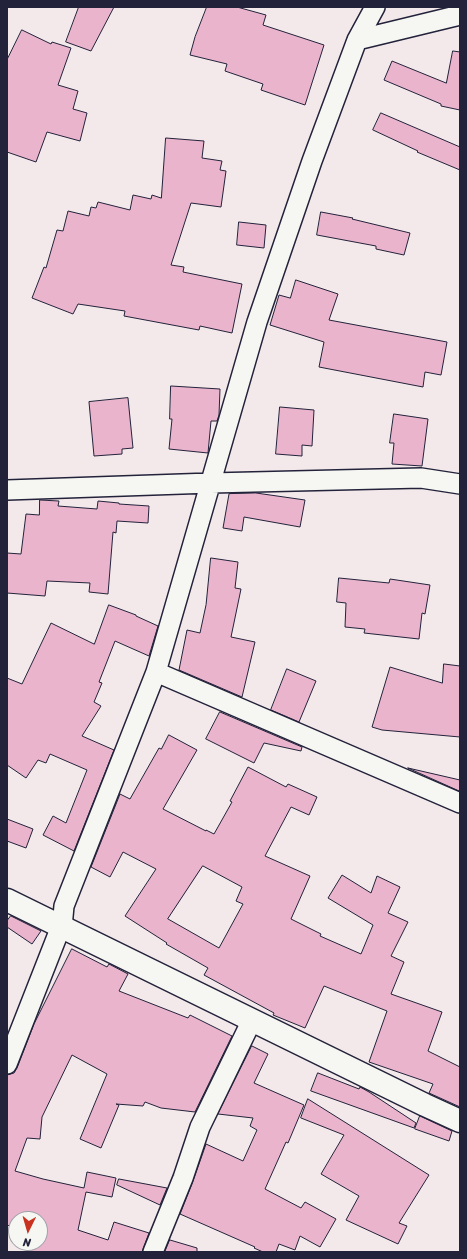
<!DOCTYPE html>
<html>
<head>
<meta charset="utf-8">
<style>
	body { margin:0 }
	#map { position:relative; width:467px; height:1259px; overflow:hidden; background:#f4e9ea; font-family:Sriracha,sans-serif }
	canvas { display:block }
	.frame { position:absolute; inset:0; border:8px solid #22223b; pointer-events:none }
	.north { position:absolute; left:8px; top:1211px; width:40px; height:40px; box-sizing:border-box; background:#f6f6f2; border:1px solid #a1a1a9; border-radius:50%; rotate:185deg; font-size:11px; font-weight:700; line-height:16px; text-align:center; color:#22223b }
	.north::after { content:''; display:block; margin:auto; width:14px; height:18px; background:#c8321e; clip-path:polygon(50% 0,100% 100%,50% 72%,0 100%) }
</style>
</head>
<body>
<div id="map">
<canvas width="467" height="1259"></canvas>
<div class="frame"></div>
<div class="north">N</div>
</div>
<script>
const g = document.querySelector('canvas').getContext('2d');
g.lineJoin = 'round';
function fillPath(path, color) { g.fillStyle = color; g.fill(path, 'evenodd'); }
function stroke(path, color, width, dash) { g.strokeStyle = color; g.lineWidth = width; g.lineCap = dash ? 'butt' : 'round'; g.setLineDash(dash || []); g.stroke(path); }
const building = new Path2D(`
	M79 7H114L91 51 66 42Z
	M207 7H237L266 15 263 25 324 45 305 105 261 90 263 84 225 71 227 64 190 55 195 37Z
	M22 30 51 44 52 42 71 48 58 85 78 91 73 109 87 113 80 141 47 132 36 162 7 152V60Z
	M453 51 460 52V110L441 106V104L384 80 392 61 446 83Z
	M381 113 460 147V170L417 152 418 151 373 130Z
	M166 138 204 141 202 158 222 161 220 170 226 171 221 207 191 203 171 265 184 267 183 272 242 284 232 333 200 326 199 330 124 316 125 311 78 304 73 314 32 298 44 267 46 268 57 230 63 231 68 211 89 216 91 207 96 208 98 202 130 210 133 195 151 199 152 195 161 198Z
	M321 212 353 218 352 219 410 233 404 255 376 249V246L317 235Z
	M239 222 266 225 264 248 237 245Z
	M296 280 338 294 329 320 447 342 441 375 425 372 423 387 319 367 324 342 270 325 279 295 290 298Z
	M171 386 220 389 219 415 217 421H211L208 453 169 449 172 419H170Z
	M128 398 133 448 122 449V454L94 456 89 402Z
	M280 407 314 410 312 446 302 445V456L276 454Z
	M394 414 428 419 422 466 392 464 394 443H390Z
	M256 493 305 500 300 527 244 517 242 531 223 528 229 494Z
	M40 500 59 501 58 506 97 509 98 501 119 503V504L149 506 148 523 117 521 116 533 113 532 108 594 89 592 90 583 47 581 45 596 7 593V553L21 554 26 514 39 515Z
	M211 558 238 562 235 588 241 589 231 637 255 642 242 697 179 670 187 630 200 633 206 605Z
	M339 578 389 583 390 579 430 585 425 614 422 613 419 639 364 633 365 629 345 627 346 603 337 602Z
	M109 605 136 615V616L158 626 149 656 115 641 99 682 102 683 94 702 101 706 82 736 114 750 74 851 43 835 53 816 66 823 87 770 50 754 46 763 38 760 26 778 7 765V678L22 684 51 623 94 644Z
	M444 664 460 666V737L382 730 372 727 390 667 442 683Z
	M287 669 316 681 299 722 271 710Z
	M220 712 302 747 301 751 264 743 254 763 206 739Z
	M169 735 197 750 163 809 206 831V830L214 834 232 802 230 801 248 767 286 787 288 784 317 797 309 815 291 807 265 856 310 876 291 919 321 934 320 936 361 954 373 925 328 898 342 875 371 893 377 876 400 887 388 913 408 922 391 956 404 962 391 994 442 1012 428 1051 460 1067V1107L429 1093 433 1084 369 1062 387 1011 324 986 305 1028 273 1015 274 1013 204 975 208 968 166 944 167 943 125 916 156 869 123 852 110 877 91 867 120 794 130 799 159 748 161 749ZM203 866 242 887 236 901 243 904 219 948 168 919Z
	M408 768 460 780V791Z
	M7 819 33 829 26 848 7 841Z
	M11 916 41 931 32 944 7 927V921Z
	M72 949 107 967 109 964 128 974 119 991 188 1018 190 1015 232 1036 195 1112 161 1108 145 1102 143 1106 116 1104 119 1105 101 1148 80 1139 107 1074 72 1055 42 1117 40 1139 27 1138 15 1171 43 1179 84 1188 87 1172 116 1178 112 1197 86 1192 78 1230 108 1240 114 1222 149 1233 142 1252H27V1243H40V1219H16V1228L7 1225V1075L14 1073 17 1068 34 1024Z
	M252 1046 268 1054 254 1083 304 1105 288 1143 286 1142 265 1189 301 1208 305 1202 336 1219 320 1247 300 1236 295 1250 279 1244 276 1252H263L254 1248 255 1247 180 1214 193 1181 206 1144 243 1161 257 1130 250 1126 253 1118 218 1114Z
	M318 1073 359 1089 360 1087 369 1092 416 1123 414 1128 311 1091Z
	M308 1099 429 1175 399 1223 407 1226 398 1244 346 1220 359 1196 321 1174 344 1135 301 1118Z
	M420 1116 452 1131 449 1141 415 1129Z
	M119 1179 167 1188 160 1205 117 1185Z
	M170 1240 197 1248V1252H165Z`);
fillPath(building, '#eab4cc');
stroke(building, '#22223b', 1);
const street = new Path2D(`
	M357 40 460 15
	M7 490 211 483 421 478 460 484
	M156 672 460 803
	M7 1064 58 934 62 927 64 906 156 672 257 322 312 161 357 40 375 7
	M153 1252 183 1178 200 1127 252 1020`);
const secondary = new Path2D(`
	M7 900 425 1105 460 1121`);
stroke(street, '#22223b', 22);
stroke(secondary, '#22223b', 25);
stroke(street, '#f6f6f2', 19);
stroke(secondary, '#f6f6f2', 22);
</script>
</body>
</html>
